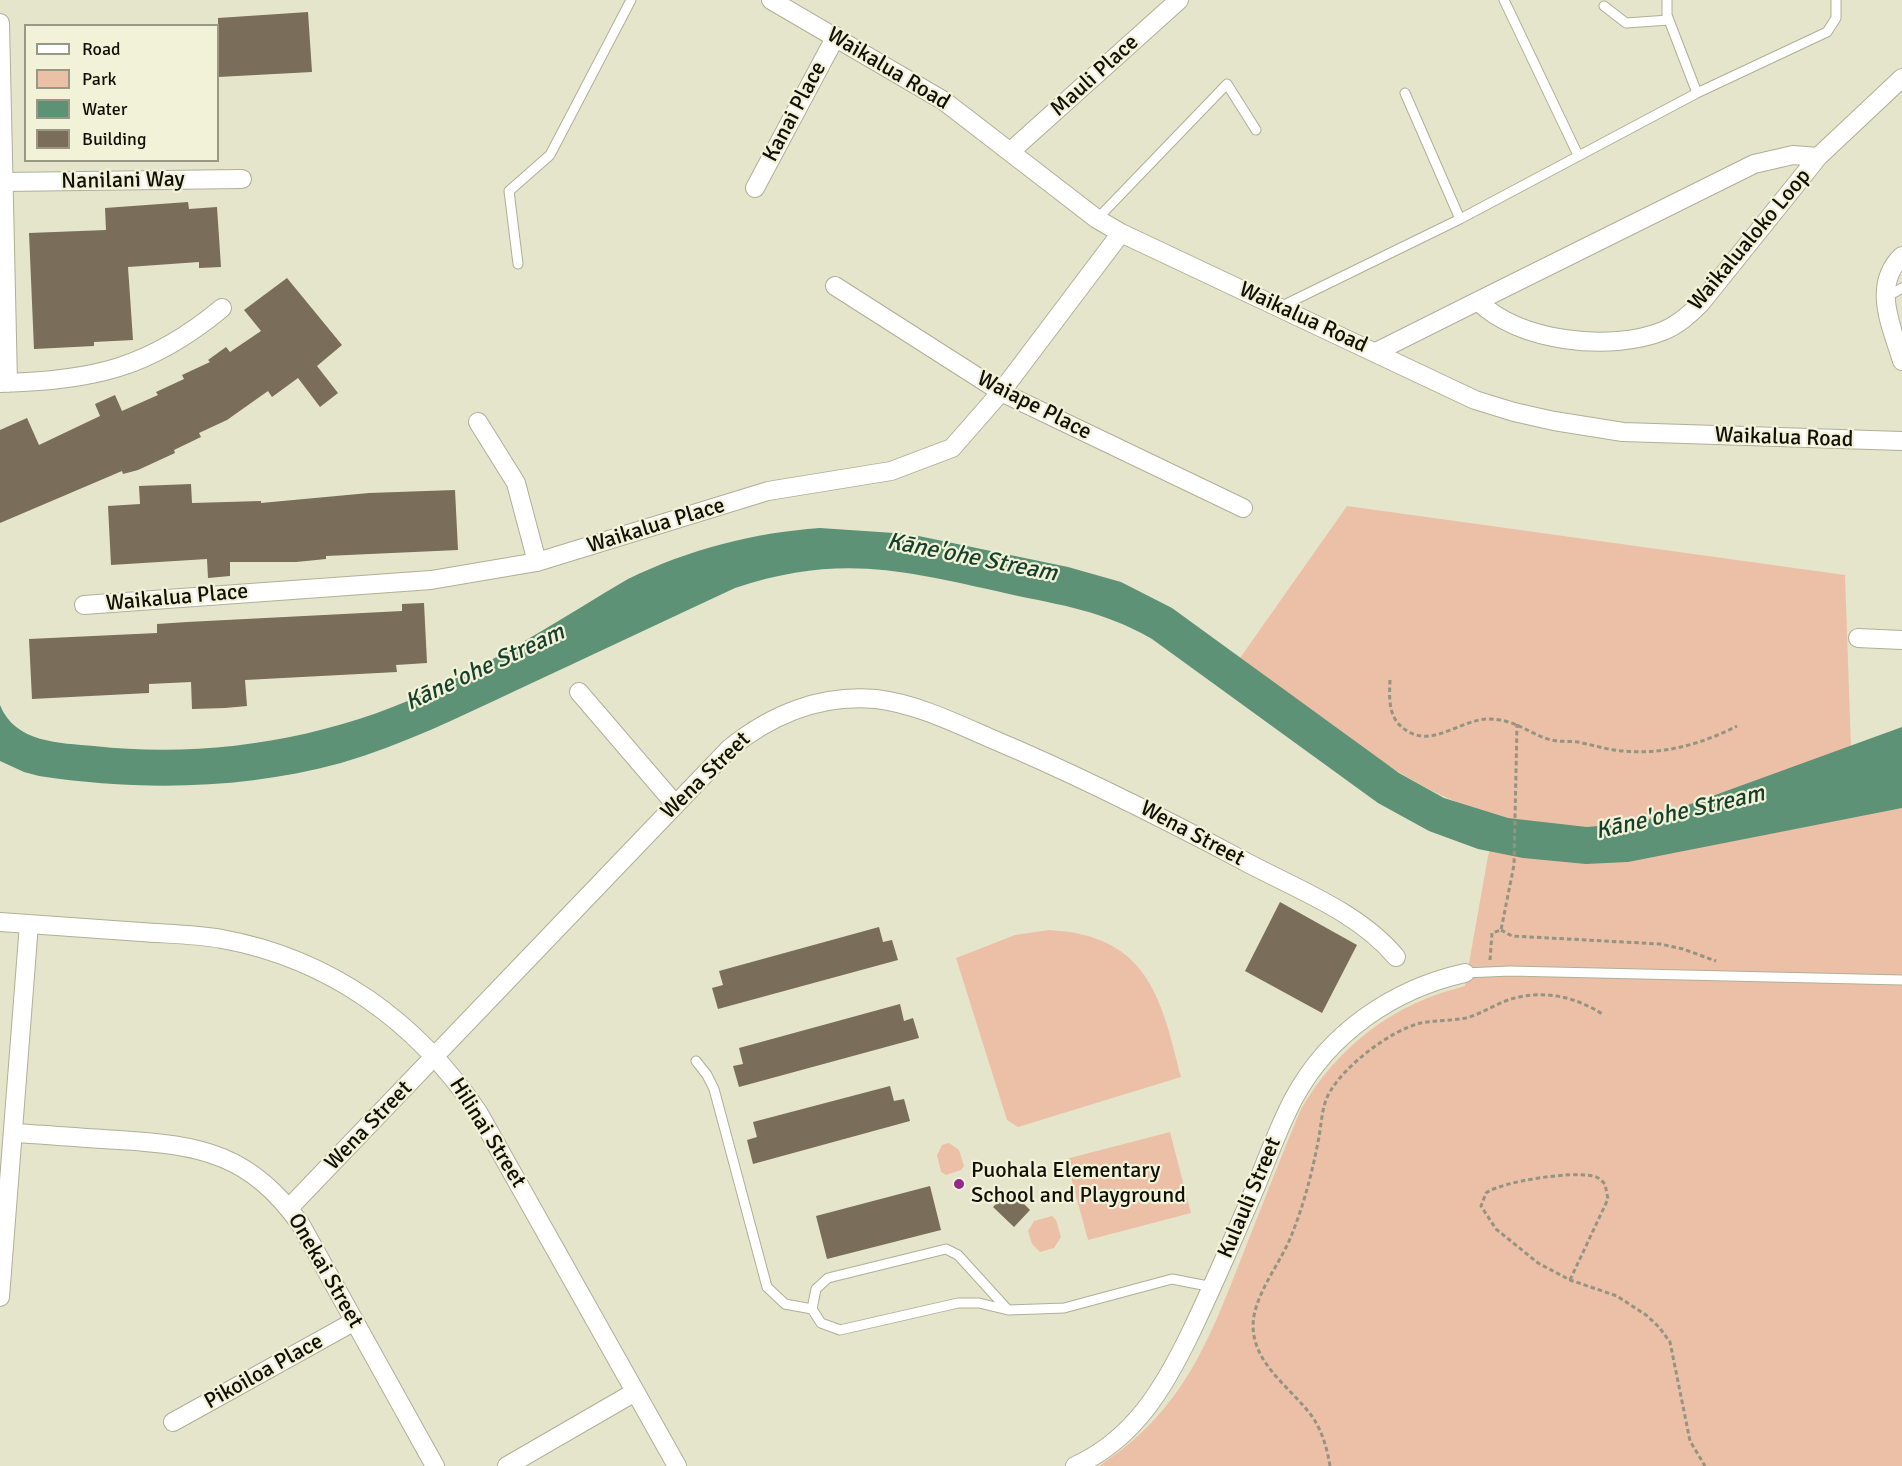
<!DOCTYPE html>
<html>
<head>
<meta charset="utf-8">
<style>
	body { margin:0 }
	#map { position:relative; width:1902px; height:1466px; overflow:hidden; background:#e5e5cb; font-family:Signika,sans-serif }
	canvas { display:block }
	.legend { position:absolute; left:24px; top:24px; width:195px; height:138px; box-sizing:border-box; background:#f2f2d8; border:2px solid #989884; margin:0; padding:8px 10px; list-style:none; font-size:18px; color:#101007 }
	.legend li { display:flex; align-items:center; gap:12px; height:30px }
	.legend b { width:30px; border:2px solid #989884 }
</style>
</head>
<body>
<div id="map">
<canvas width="1902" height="1466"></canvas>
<ul class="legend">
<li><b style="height:8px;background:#fff"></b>Road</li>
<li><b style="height:16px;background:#ecc0a7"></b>Park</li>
<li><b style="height:16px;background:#5e9276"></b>Water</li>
<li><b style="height:16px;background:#7a6d59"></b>Building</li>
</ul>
</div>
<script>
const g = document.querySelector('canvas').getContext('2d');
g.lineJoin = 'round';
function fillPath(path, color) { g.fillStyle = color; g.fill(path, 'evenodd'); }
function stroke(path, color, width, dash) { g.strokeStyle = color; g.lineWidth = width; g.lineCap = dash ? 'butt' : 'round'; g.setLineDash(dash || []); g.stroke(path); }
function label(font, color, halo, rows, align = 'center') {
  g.font = font + ' Signika,sans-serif'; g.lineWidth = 4.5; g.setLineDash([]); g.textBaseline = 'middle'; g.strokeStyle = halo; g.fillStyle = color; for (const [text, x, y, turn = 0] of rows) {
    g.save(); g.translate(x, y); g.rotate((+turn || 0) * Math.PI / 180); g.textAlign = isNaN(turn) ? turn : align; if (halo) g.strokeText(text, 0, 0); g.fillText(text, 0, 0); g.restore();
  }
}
fillPath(new Path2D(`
	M1347 506 1845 575 1851 747 1874 812 1902 808V1466H1099C1183 1411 1208 1343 1243 1254 1262 1205 1281 1157 1301 1109 1339 1045 1393 1004 1465 986L1488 856 1500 817C1405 792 1319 715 1240 658Z
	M1049 930C1147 935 1161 996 1181 1077L1018 1127 1007 1120 956 958 1015 935Z
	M1170 1132 1191 1213 1088 1240 1066 1159Z
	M949 1143 959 1150 964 1166 961 1170 946 1175 941 1172 937 1155 942 1145Z
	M1052 1216 1056 1220 1061 1237 1054 1248 1040 1252 1032 1244 1028 1231 1034 1221Z`), '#ecc0a7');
fillPath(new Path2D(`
	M820 528 909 534 1068 567 1121 582 1172 608 1399 773 1444 798 1508 818 1587 827 1641 822 1902 727V808L1628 862 1586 864 1523 858 1478 849 1429 831 1378 803 1152 639C1101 610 1064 606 1009 594 904 571 842 553 735 588 662 622 590 656 517 690 459 717 403 745 341 763 242 790 139 791 39 776L24 772 0 761V705C15 743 60 743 94 746 212 759 336 738 443 685 507 654 567 615 628 579 690 549 752 533 820 528Z`), '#5e9276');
fillPath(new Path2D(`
	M308 12 312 72 218 77V18Z
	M188 202 189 209 217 207 221 267 199 268V262L128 267 133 340 94 342V346L34 349 29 233 106 230 105 208Z
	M287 278 342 345 317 366 338 393 320 407 298 378 272 397 268 391 227 420 199 433 201 437 174 450 175 453 138 470 123 474 122 471 0 523V430L27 418 39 445 100 416 95 404 115 395 122 411 158 395 156 392 184 379 182 375 210 362 208 360 226 347 230 352 261 331 244 310Z
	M191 484 192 503 261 501V503L369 493 455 490 458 550 326 556V559L296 562H230V576L208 578 207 559 111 565 108 506 140 504 139 486Z
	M424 603 427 663 396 665 397 672 245 680 247 706 225 708 192 709 191 682 149 684V693L32 699 29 639 157 633V624L187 622 402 611V604Z
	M1280 902 1357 945 1322 1013 1245 971Z
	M879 927 883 942 892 940 898 960 718 1009 712 988 723 985 719 971Z
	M900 1004 904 1021 913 1018 919 1038 739 1087 733 1066 743 1064 739 1048Z
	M890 1086 894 1101 904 1099 910 1121 753 1164 747 1140 757 1137 753 1122Z
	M930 1186 941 1230 827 1259 816 1216Z
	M1010 1190 1030 1210 1014 1227 993 1207Z`), '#7a6d59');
const lane = new Path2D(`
	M1504 0 1578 155
	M1667 0V15L1697 93
	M1604 6 1626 23 1669 20
	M1405 93 1460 219
	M1097 219 1227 84 1256 130
	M518 264 509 191 550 155 631 0
	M1885 298 1902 288
	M1280 307 1460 219 1697 93 1827 32 1836 18V0
	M1465 973 1510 971 1902 980
	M696 1061 707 1075 714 1089 767 1287 785 1304 812 1309
	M1008 1310 958 1255 946 1249 828 1278 816 1289 812 1309 821 1323 840 1330 958 1303H979L1008 1310 1037 1309 1064 1308 1172 1279 1213 1287`);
const street = new Path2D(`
	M771 0 944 101 1097 219 1121 233 1475 400 1514 412 1554 421 1623 432 1902 441
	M0 23 8 383
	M1011 151 1179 0
	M4 182 242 179
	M755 188 836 36
	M1902 256C1871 286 1892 327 1902 361
	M835 286 1001 392 1243 508
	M1478 301 1754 164 1793 155 1818 157
	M1376 352 1478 301C1518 342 1611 352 1663 331 1678 325 1689 315 1700 304L1818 157 1902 78
	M0 383C92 381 150 368 222 308
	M478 422 516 483 537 562
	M84 605 431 580 537 562 768 491 891 471 952 448 1001 392 1121 233
	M1858 638 1902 640
	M579 692 675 804
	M0 922C47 925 94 929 141 932 168 934 195 934 222 939 331 959 417 1022 478 1112L677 1466
	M14 1133C49 1135 84 1138 119 1140 201 1145 251 1154 301 1225L435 1466
	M289 1208 730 748C772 714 822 694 876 699 917 704 955 723 992 739 1078 775 1161 817 1244 861 1296 889 1359 912 1396 957
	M0 1297 29 924
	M173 1422 355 1321
	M507 1466 635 1392
	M1075 1466C1134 1439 1164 1388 1191 1332 1214 1284 1235 1235 1256 1186 1268 1157 1279 1126 1294 1098 1329 1033 1393 989 1465 973`);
stroke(lane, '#b0af97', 11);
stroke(street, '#b0af97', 20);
stroke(new Path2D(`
	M1390 680C1389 700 1388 721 1409 732 1434 746 1461 720 1487 719 1516 719 1527 733 1551 740 1560 742 1569 741 1578 742 1593 745 1608 750 1623 751 1663 755 1702 744 1737 726
	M1501 930 1512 936 1660 944 1683 949 1716 961
	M1490 960 1492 933 1501 930 1514 865 1517 724
	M1570 1280 1608 1199 1605 1184C1601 1180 1598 1177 1593 1176 1572 1171 1503 1181 1486 1193L1481 1206 1496 1229 1538 1263 1570 1280 1617 1296 1646 1315 1659 1327 1670 1342 1690 1441 1705 1466
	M1330 1466C1327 1448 1322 1430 1311 1415 1290 1387 1253 1364 1253 1325 1254 1294 1281 1263 1292 1234 1304 1204 1312 1173 1318 1142 1322 1124 1321 1105 1331 1090 1347 1064 1391 1030 1421 1023 1436 1020 1451 1021 1466 1018 1481 1014 1494 1005 1508 1000 1542 989 1575 996 1604 1015`), '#949481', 3, [4.5, 3]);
stroke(lane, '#fff', 9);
stroke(street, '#fff', 18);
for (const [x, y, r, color] of [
	[959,1184,6,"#95298b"]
]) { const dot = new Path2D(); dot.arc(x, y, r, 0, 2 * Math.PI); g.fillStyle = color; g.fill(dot); stroke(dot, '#f2f2d8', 2); }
label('22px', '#101007', '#f2f2d8', [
	["Waikalua Road",888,69,31],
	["Mauli Place",1095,76,-42],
	["Kanai Place",795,112,-62],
	["Nanilani Way",123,181,-1],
	["Waikalualoko Loop",1750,240,-50],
	["Waikalua Road",1303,318,25],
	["Waiape Place",1034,406,27],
	["Waikalua Road",1784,438,2],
	["Waikalua Place",656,526,-17],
	["Waikalua Place",177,598,-5],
	["Wena Street",706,776,-44],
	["Wena Street",1192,834,28],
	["Wena Street",369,1126,-46],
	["Hilinai Street",487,1133,58],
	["Kulauli Street",1250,1198,-67],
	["Onekai Street",325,1271,60],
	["Pikoiloa Place",264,1372,-29]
]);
label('22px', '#101007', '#f2f2d8', [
	["Puohala Elementary",971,1171],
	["School and Playground",971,1196]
], 'left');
label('italic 24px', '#143f2b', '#f2f2d8', [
	["Kāne'ohe Stream",972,558,11],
	["Kāne'ohe Stream",485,668,-25],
	["Kāne'ohe Stream",1680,813,-13]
]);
</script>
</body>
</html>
